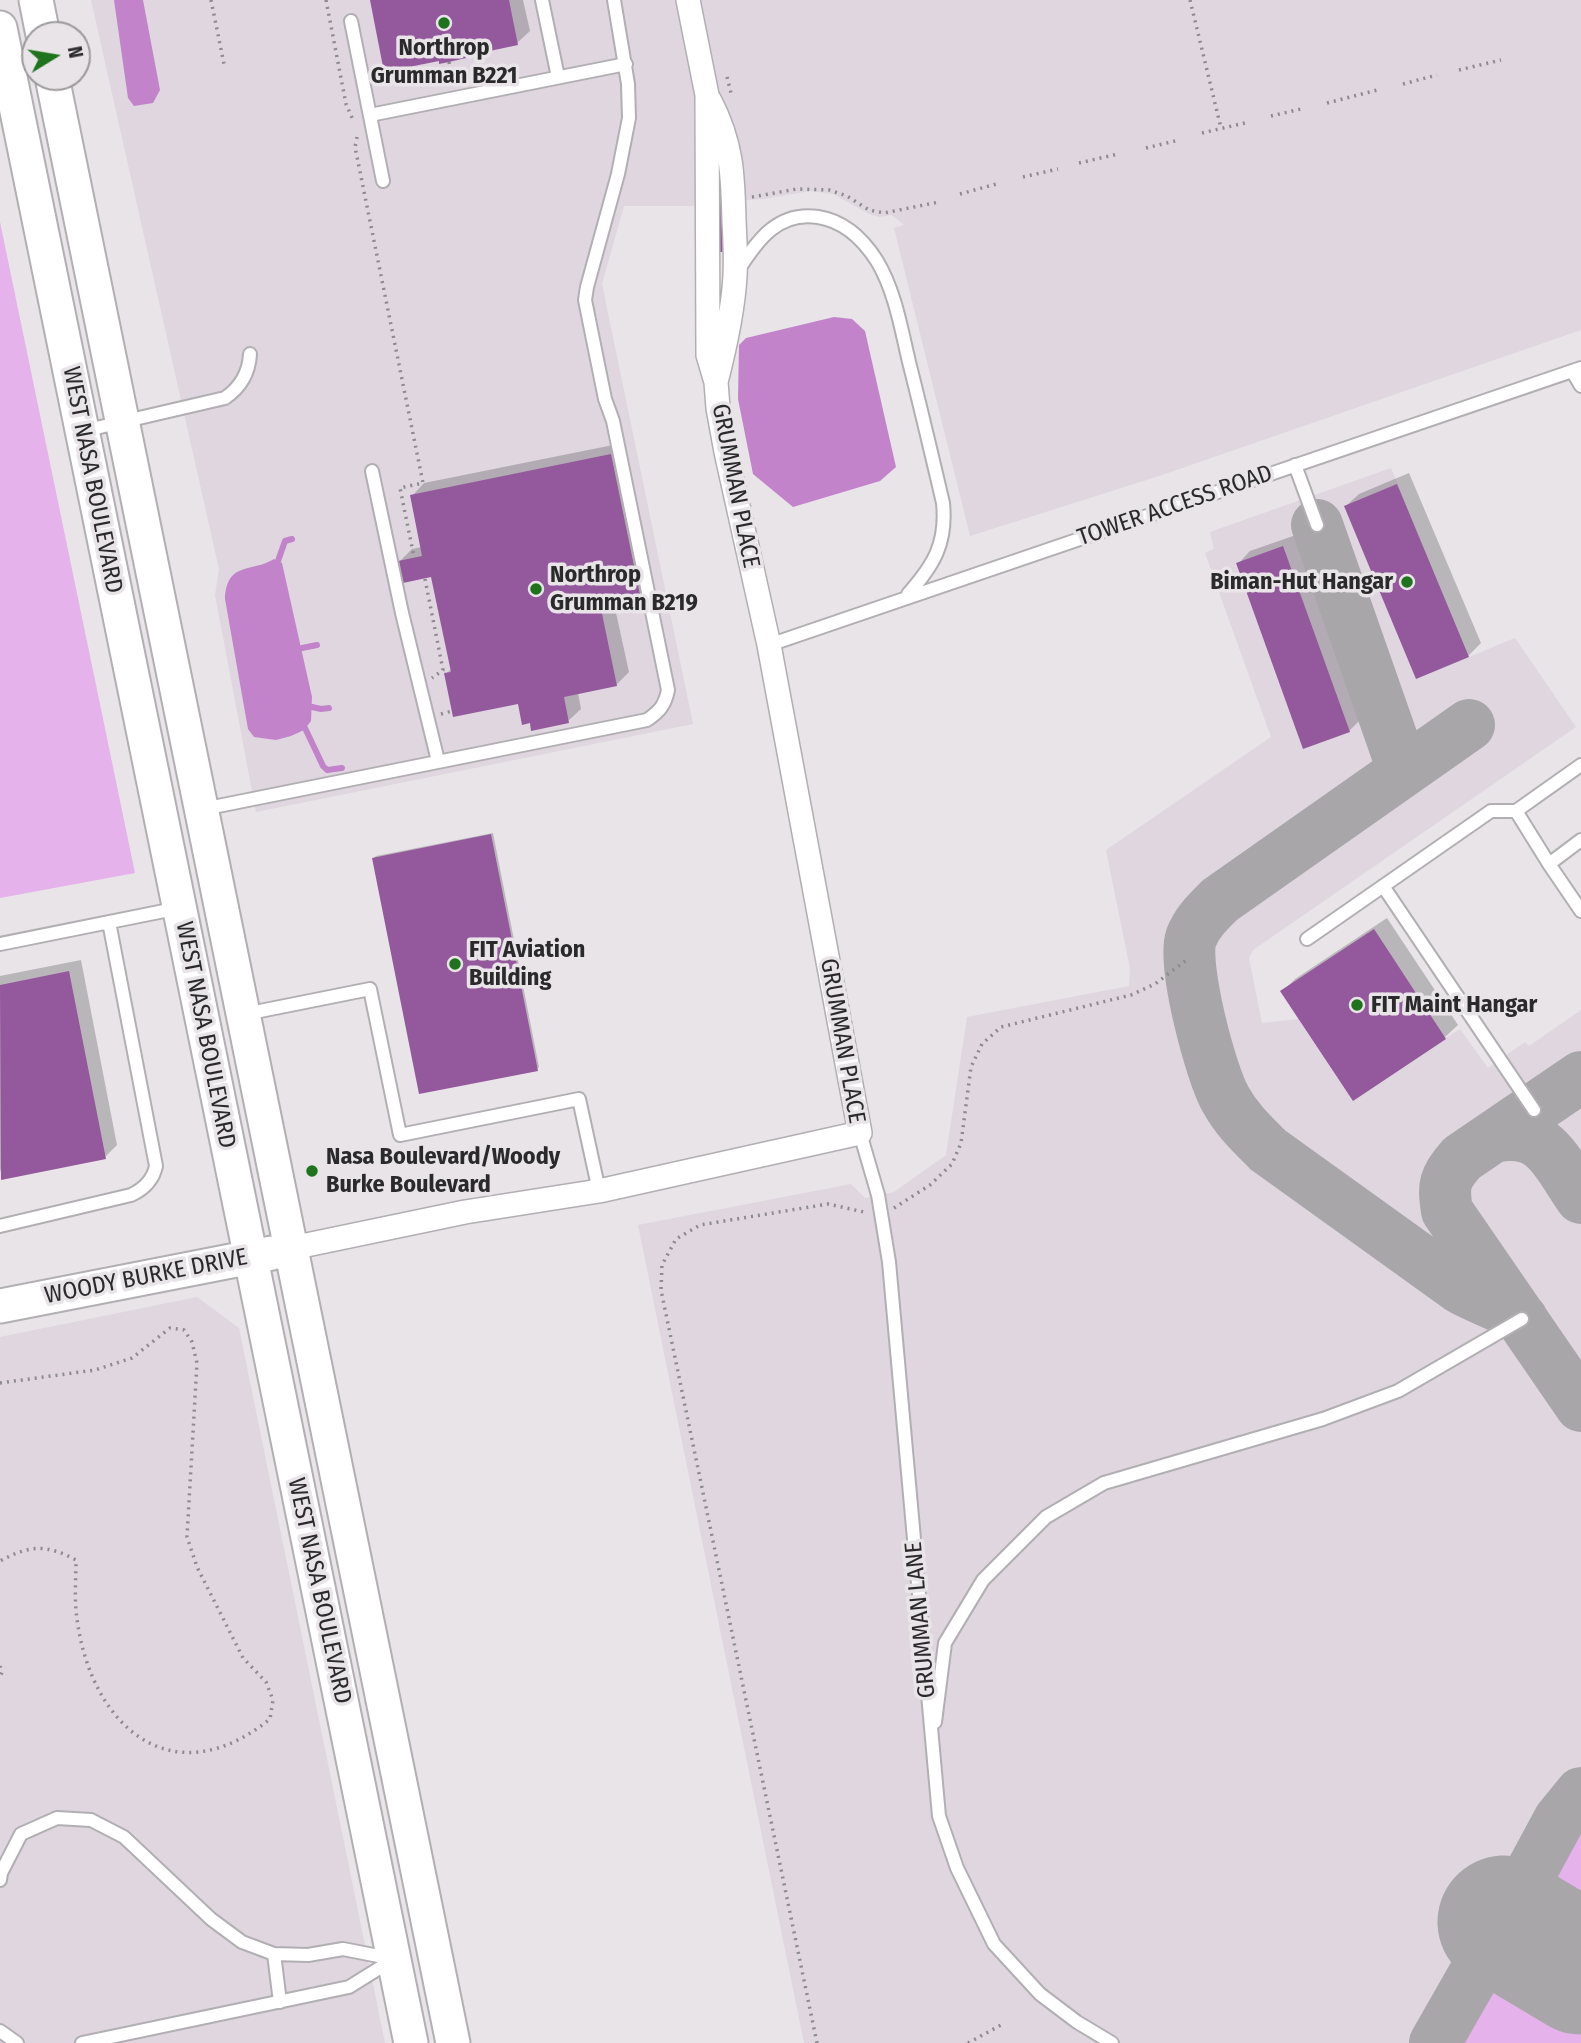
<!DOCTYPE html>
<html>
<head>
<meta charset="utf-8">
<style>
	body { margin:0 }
	#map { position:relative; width:1581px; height:2043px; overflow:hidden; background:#e8e4e8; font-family:"Fira Sans Condensed",sans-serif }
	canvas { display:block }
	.north { position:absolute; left:21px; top:21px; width:70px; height:70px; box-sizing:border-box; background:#e8e4e8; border:2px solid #9c9a9c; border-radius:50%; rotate:79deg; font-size:19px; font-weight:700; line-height:28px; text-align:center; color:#2b2a2b }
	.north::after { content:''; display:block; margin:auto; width:24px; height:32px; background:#1f731d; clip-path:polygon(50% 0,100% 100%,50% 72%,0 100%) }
</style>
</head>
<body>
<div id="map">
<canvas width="1581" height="2043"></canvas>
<div class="north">N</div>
</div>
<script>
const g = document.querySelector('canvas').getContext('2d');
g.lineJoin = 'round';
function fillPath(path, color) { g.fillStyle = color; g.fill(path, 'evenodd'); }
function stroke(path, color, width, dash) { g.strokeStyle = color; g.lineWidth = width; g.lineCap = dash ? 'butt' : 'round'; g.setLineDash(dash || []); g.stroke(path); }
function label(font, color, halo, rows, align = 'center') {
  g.font = font + ' "Fira Sans Condensed",sans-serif'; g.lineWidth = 7; g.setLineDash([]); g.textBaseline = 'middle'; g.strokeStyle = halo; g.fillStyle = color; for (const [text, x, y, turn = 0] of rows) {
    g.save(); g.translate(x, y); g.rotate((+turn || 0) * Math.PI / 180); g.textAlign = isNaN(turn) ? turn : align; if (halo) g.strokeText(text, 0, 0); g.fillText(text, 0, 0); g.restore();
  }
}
fillPath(new Path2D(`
	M91 0H1581V330L1159 476 970 536 894 228 904 225 892 215 879 217 869 214 833 194 810 191 764 199 746 200V206H624L602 284 693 724 256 812 215 595 219 569Z
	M1391 468 1469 657 1515 638 1576 727 1253 950 1249 958 1262 1023 1298 1019 1280 991 1374 929 1446 1038 1460 1029 1488 1068 1525 1042 1529 1046 1581 1010V2043H804L638 1225 851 1184 865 1198 894 1192 946 1155 967 1017 1129 986 1130 969 1106 850 1271 737 1205 553 1214 549 1210 532Z
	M197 1297 239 1328 385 2043H0V1337Z`), '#dfd6e0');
fillPath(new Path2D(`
	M0 222 135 873 0 898Z
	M1581 1824V1927C1528 1896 1557 1863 1581 1824Z
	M1514 1979 1538 1981 1581 2007V2043H1456L1479 2000 1488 1990Z`), '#e5b2eb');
fillPath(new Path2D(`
	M114 0H143L160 90 153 103 134 106 128 98Z
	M834 317 852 319 865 331 896 467 880 481 793 507 753 474 738 399 739 345 746 338Z
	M274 559 282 563 312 697 311 721 304 730 291 736 276 740 254 737 248 729 225 599C227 561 251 573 274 559Z`), '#c283ca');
fillPath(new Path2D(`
	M372 0H523L530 31 517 43 469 53 465 57Z
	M623 443 651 581 639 594 613 599 629 672 616 685 578 693 581 709 568 721H531L519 702 446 674 452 668 433 575 400 561 412 549 422 547 412 496 424 483Z
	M1409 473 1481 643 1468 656 1346 506 1359 494Z
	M1296 535 1362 718 1349 731 1238 564 1250 551Z
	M493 833 539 1067 537 1069 374 858 376 856Z
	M1387 918 1458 1025 1445 1037 1353 1098 1283 991 1295 979Z
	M81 960 117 1145 105 1157 2 1178 0 1168V976Z`), '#0003');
stroke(new Path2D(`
	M278 561 285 541 292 539
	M302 648 317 645
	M312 707 321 709 329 708
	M305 728 323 766 327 770 342 768`), '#c283ca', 6);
stroke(new Path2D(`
	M1317 525 1403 770
	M1469 725 1220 900C1209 911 1197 922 1191 938 1182 964 1211 1075 1226 1100 1237 1120 1252 1134 1268 1150L1460 1288C1481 1300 1502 1305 1522 1319
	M1581 1077 1462 1158C1444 1178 1443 1185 1447 1211L1581 1406
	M1494 1137C1545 1126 1556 1162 1581 1198
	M1435 2043 1504 1922 1559 1820 1581 1793`), '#a9a6a9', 52);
stroke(new Path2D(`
	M1504 1922 1581 1968`), '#a9a6a9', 133);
fillPath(new Path2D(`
	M370 0H509L518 45 466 56V58L449 62 439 64V61L384 72Z
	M722 191 726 252H721L717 251 716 192Z
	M611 454 640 595 600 604 617 686 564 697 569 723 531 731 530 723 522 725 518 704 453 717 444 673 451 672 431 577 403 583 398 561 422 556 410 495Z
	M1397 484 1469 657 1416 679 1344 506Z
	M1283 546 1350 732 1303 749 1236 563Z
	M491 834 538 1071 419 1094 372 858Z
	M1374 929 1446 1039 1353 1101 1280 991Z
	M69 971 106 1159 1 1180 0 985Z`), '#94589c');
const lane = new Path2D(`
	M542 0 558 77
	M351 21 383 181
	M370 115 626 64
	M739 269C758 239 779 211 818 217 844 221 863 239 877 261 895 291 901 328 909 362 921 409 932 456 943 503 947 543 934 565 908 594
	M1572 371 1581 386
	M83 431 225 398C241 387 249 373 250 354
	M1295 465 1317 525
	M372 471 402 613 438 761
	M769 645 1581 368
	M203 809 647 720C660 711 665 705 668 690L613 421 605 399 585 300 587 287 618 174 629 118 628 84 614 0
	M1516 811 1549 864
	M1581 840 1549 864 1581 911
	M1383 886 1534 1110
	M1307 939 1491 811H1516L1581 765
	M0 944 179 908
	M245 1014 370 989 400 1135 579 1099 599 1191
	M860 1133 878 1195 889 1262 939 1816 957 1868 994 1944 1040 1994 1077 2022 1112 2043
	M0 1226 131 1195C144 1189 153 1180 156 1166L109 922
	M935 1722 945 1643 983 1580 1046 1517 1104 1483 1323 1419 1398 1391 1522 1319
	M0 1880 1 1873 21 1834 57 1818 91 1820 124 1837 211 1919 242 1942 274 1954 308 1955 343 1949 394 1959 349 1987 82 2043
	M274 1954 280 2002
	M0 2031 17 2043`);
const street = new Path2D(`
	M710 101C732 143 733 175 734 221 735 239 736 258 735 276 733 312 725 347 716 382
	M292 1248 465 1212 599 1191 860 1133 769 645 726 452 718 408 716 382 708 355 707 95 688 0`);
const secondary = new Path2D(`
	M36 0 43 35
	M0 28 411 2043
	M52 77 453 2043
	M0 1306 272 1253`);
stroke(lane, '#b2afb3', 16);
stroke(street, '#b2afb3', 26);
stroke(secondary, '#b2afb3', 37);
stroke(new Path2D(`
	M211 0 224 64
	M326 0 346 104 353 120
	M1190 0 1221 128
	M449 62 452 83
	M1459 70 1501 60
	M727 77 731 93
	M1403 84 1437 75
	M1327 103 1381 89
	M1271 116 1305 108
	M1202 133 1249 122
	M357 137 355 147 423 483 400 488 414 557
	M1146 148 1179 140
	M1079 163 1118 154
	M1023 177 1058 169
	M960 194 1000 183
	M752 197 797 189 829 190 847 196 869 210 884 213 939 202
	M425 579 443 670 432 678
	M441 714 452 711
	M894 1208 930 1185 952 1164 961 1143 971 1067 982 1044 1001 1027 1131 995 1155 984 1188 959
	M0 1383 95 1370 132 1358 170 1328 184 1330 192 1342 197 1363 187 1537 197 1567 243 1658 266 1682 273 1700 270 1719C172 1798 91 1726 77 1619 74 1600 76 1579 76 1560 46 1544 30 1545 0 1561
	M0 1666 2 1672 0 1677
	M817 2043 661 1290 662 1265 676 1239 700 1225 828 1204 864 1212
	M968 2043 1001 2025`), '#8d8b8d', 3.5, [2, 5]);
stroke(lane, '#fff', 12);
stroke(street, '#fff', 23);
stroke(secondary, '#fff', 33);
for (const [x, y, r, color] of [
	[444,23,7,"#1f731d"],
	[1407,582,7,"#1f731d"],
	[536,589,7,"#1f731d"],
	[455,964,7,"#1f731d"],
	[1357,1005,7,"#1f731d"],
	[312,1171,7,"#1f731d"]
]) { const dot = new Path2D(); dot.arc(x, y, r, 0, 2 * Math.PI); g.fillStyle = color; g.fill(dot); stroke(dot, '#e8e4e8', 2.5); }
label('bold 24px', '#2b2a2b', '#e8e4e8', [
	["Northrop",444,48,"center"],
	["Grumman B221",444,76,"center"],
	["Northrop",550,575],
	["Grumman B219",550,603],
	["Biman-Hut Hangar",1393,582,"right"],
	["FIT Aviation",469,950],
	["Building",469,978],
	["FIT Maint Hangar",1371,1005],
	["Nasa Boulevard/Woody",326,1157],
	["Burke Boulevard",326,1185]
], 'left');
label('24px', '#2b2a2b', '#e8e4e8', [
	["WEST NASA BOULEVARD",92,480,79],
	["GRUMMAN PLACE",735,486,79],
	["TOWER ACCESS ROAD",1175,506,-19],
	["WEST NASA BOULEVARD",205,1035,79],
	["GRUMMAN PLACE",842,1041,80],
	["WOODY BURKE DRIVE",146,1277,-11],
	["WEST NASA BOULEVARD",319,1591,78],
	["GRUMMAN LANE",921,1620,-95]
]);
</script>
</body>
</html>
